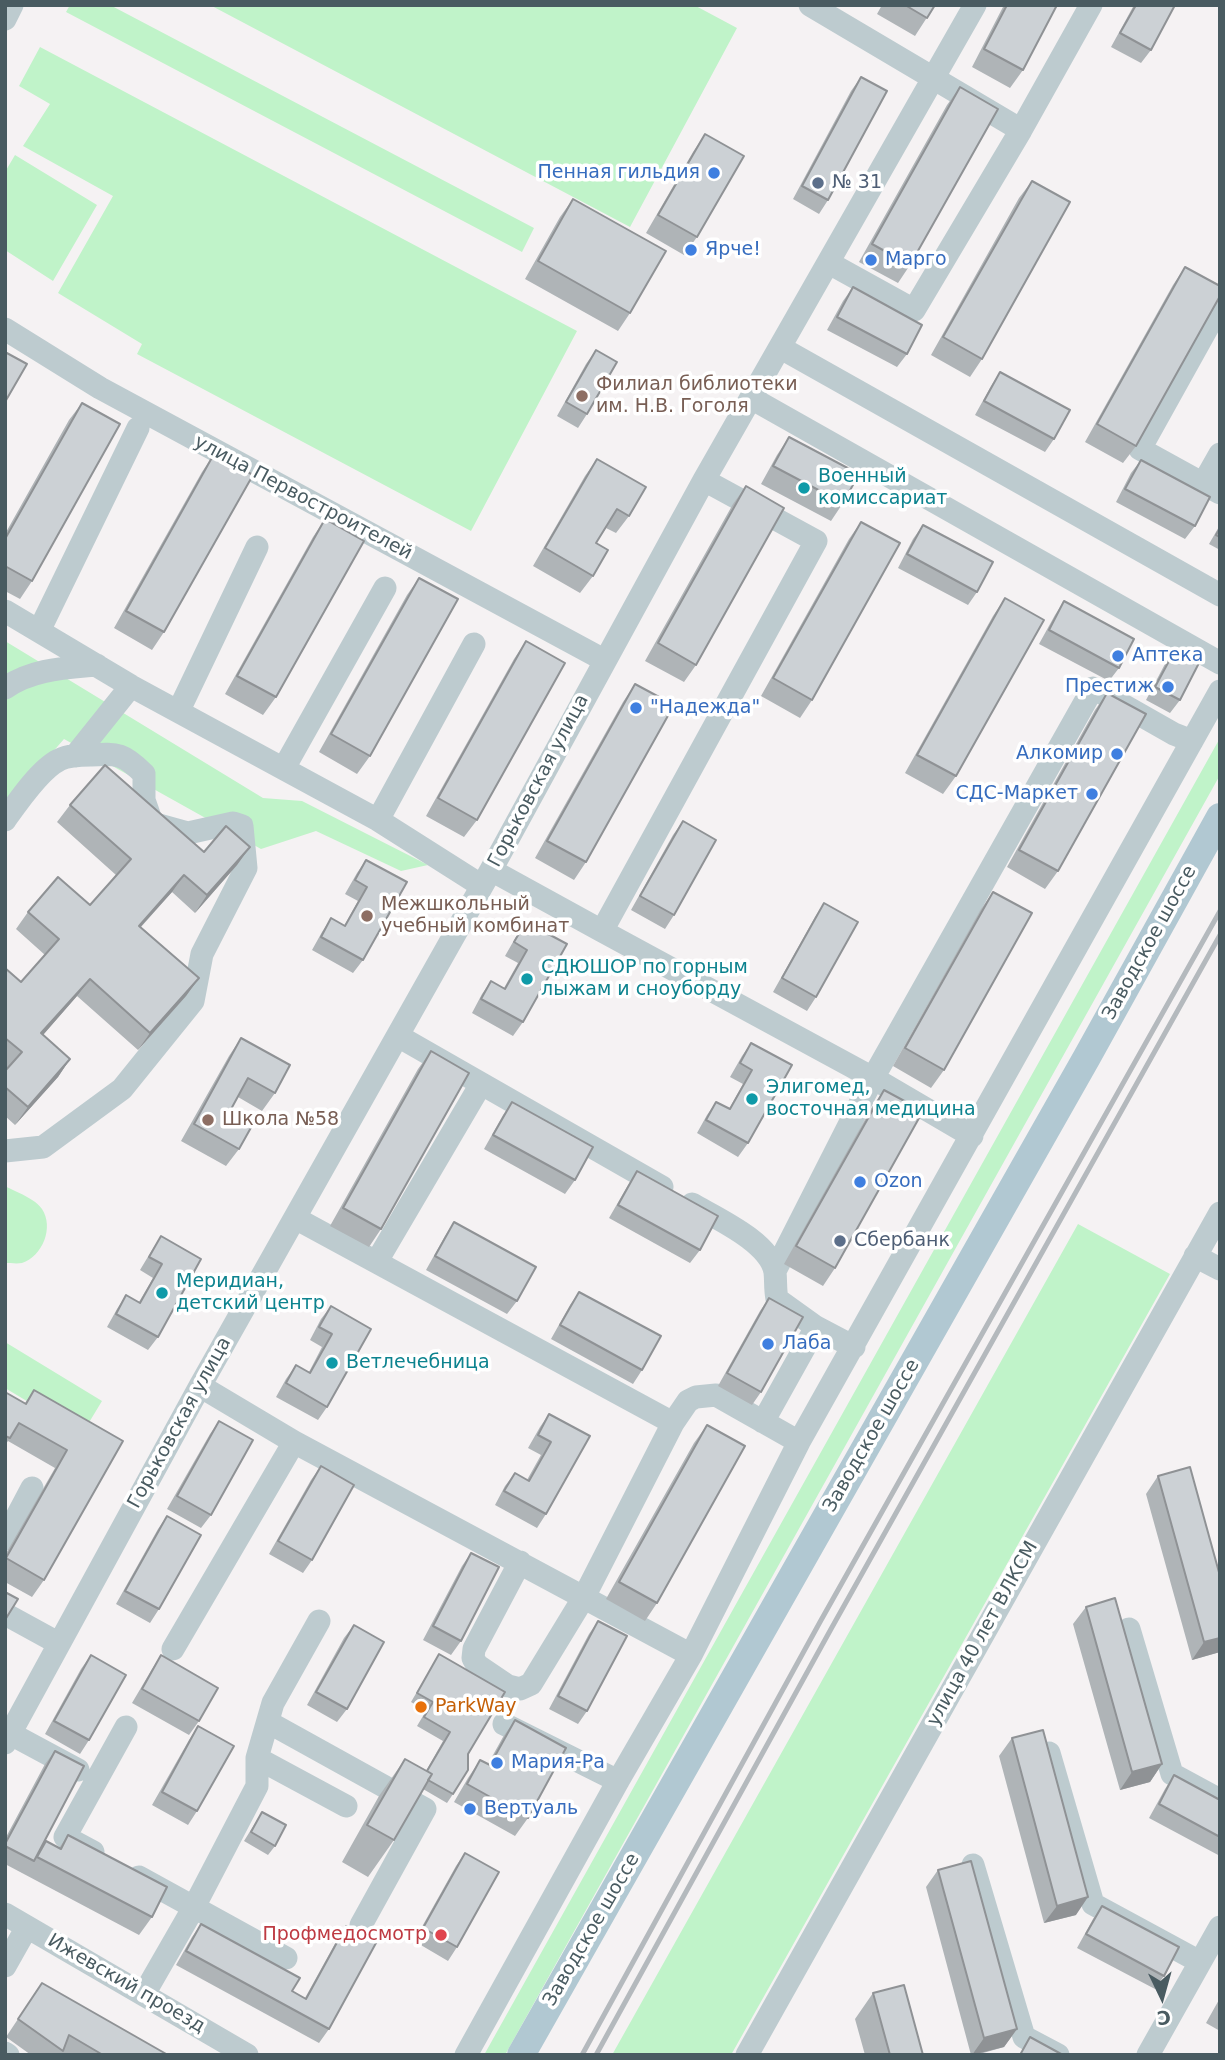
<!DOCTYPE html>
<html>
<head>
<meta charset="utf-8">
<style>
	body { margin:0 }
	#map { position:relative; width:1225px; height:2060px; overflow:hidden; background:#f5f2f3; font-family:"DejaVu Sans",sans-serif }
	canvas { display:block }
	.frame { position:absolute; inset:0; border:7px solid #495b61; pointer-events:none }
	.north { position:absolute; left:1127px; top:1962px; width:70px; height:70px; -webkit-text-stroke:5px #fff; paint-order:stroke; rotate:175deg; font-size:19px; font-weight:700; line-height:28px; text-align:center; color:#495b61 }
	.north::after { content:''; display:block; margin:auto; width:24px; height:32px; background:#495b61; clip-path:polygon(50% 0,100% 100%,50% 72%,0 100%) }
</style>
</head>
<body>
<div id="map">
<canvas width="1225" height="2060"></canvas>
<div class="frame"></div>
<div class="north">С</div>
</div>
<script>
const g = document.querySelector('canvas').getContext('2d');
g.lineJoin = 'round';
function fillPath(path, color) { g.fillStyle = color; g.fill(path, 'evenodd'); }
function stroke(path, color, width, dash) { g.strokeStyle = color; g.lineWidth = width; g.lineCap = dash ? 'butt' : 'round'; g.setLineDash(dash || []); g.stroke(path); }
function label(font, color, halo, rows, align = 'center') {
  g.font = font + ' "DejaVu Sans",sans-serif'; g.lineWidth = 7; g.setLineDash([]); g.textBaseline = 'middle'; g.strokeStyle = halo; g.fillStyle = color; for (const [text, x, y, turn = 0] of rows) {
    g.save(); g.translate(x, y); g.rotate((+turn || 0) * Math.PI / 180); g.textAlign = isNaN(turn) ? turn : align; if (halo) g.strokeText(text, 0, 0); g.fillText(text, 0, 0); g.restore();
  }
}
fillPath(new Path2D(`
	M70 5H110L534 228 522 252 66 12Z
	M210 5H694L737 28 630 227Z
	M40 47 577 331 471 531 137 354 142 344 58 293 113 196 23 146 50 104 19 86Z
	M15 155 97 205 53 281 5 250V172Z
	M5 641 263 798 302 801 428 865 401 871 316 831 261 849 64 739 5 807Z
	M1220 738V775L505 2055H484Z
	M5 1186C16 1192 36 1199 42 1209 54 1227 43 1256 22 1263 17 1264 10 1263 5 1263Z
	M1078 1224 1170 1274 731 2055H612Z
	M5 1342 102 1401 82 1434 5 1388Z`), '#c0f3c9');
stroke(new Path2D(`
	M810 5 1021 130
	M5 19 12 5
	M829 263 914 310 1021 130 1091 5
	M1220 305 1140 449 1220 493
	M5 329 100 388 604 660
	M781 348 1220 595
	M751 398 1220 663
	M1203 484 1220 454
	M5 611 131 686 378 820 482 886
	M39 631 138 428
	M5 688C32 669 65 668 97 665
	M179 710 257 547
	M75 756 131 686
	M284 768 385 588
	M5 820C17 803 40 769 59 760 68 755 81 755 91 755 118 753 124 754 144 774V800L152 823 188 833 233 823 242 826 246 868 202 954 193 1001 122 1089 43 1147 5 1151
	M378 820 474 644
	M491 870 602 931 816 541 704 480
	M602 931 873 1078 972 1136
	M398 1036 662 1187
	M692 1204C716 1218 770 1242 775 1272 776 1281 775 1289 777 1299L816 1327 854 1347
	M295 1218 673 1423 688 1401 696 1397 716 1395 799 1442
	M1195 1256 1220 1269
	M377 1261 481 1084
	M775 1271 873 1078 1093 688 1174 734 1192 741
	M200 1386 294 1442 691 1655
	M763 1422 816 1327
	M5 1539 32 1488
	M520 1562 474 1649 473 1658 477 1665 508 1686 520 1689 531 1684 584 1597 673 1423
	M5 1614 58 1643
	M1129 1629 1172 1774 1220 1800
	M173 1649 294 1442
	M268 1722 425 1809 361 1925
	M504 1724 618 1781
	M11 1734 78 1770
	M5 1743 200 1386 491 870 704 480 975 5
	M1049 1753 1093 1904 1200 1962
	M257 1758 346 1806
	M93 1852 65 1837 126 1727
	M973 1865 1024 2037 1058 2055
	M139 1877 286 1958
	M5 1914 247 2055
	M5 1966 27 1927
	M144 1994 194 1907 257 1786V1758L273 1703 319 1621
	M5 2053 8 2055
	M466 2055 618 1781 691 1655 799 1442 1220 691
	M747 2055 1220 1213
	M1148 2055 1220 1927`), '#bdcbcf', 23);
stroke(new Path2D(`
	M521 2055 1087 1057 1220 817`), '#b1c8d2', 28);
stroke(new Path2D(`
	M582 2055 820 1622 1220 911
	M596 2055 831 1629 1220 935`), '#b4b9bd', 5);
fillPath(new Path2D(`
	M882 5H935L915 36 877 14Z
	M1004 5H1057L1023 70 1010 88 972 67Z
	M1134 5H1175L1151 50 1141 63 1111 47Z
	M861 77 828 200 819 214 793 199 851 91Z
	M960 87 910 265 898 283 859 262 947 105Z
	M705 134 697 237 684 255 646 233 693 152Z
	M1032 181 982 359 970 377 931 355 1019 198Z
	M573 199 630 313 618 331 525 279 560 217Z
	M1185 267 1136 446 1123 463 1085 442 1173 285Z
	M853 287 907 354 897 367 827 330 843 301Z
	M596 350 587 414 578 428 557 416 586 364Z
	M1000 372 1054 439 1045 452 975 415 991 386Z
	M82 403 32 581 20 599 5 591V534L69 420Z
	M789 437 843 503 831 521 761 484 777 455Z
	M214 454 164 632 152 650 114 628 202 472Z
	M597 459 629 516 616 533 606 528 596 543 593 576 580 593 533 566 585 476Z
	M1141 460 1195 526 1185 539 1116 502 1131 473Z
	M746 486 696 665 684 682 645 661 733 504Z
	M325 519 276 697 263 715 225 694 313 537Z
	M861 522 812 700 800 718 761 696 849 539Z
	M923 525 977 592 968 605 898 568 913 539Z
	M1220 525V550L1209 544Z
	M419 578 370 756 357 774 319 752 407 595Z
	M1005 598 956 776 943 794 905 773 993 616Z
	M1064 601 1119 668 1109 681 1039 644 1055 615Z
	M526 641 477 820 464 837 426 816 514 659Z
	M1176 648 1180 700 1170 713 1146 700 1166 662Z
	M635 684 586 862 574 880 535 858 623 702Z
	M1107 693 1058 871 1045 889 1007 867 1095 710Z
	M70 805 204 852 250 847 237 865 195 913 172 892 141 927 199 978 186 996 138 1050 77 996 43 1035 70 1059 58 1077 15 1125 5 1116V1071L7 1069 5 1067V968L21 982 45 955 16 929 28 912 90 905 116 875 57 822Z
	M683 821 674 915 665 929 631 910 673 835Z
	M366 860 407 882 363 960 353 973 312 950 322 932 331 918 344 926 358 901 345 894 357 873Z
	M993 892 944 1070 931 1088 893 1066 981 909Z
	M824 903 816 997 807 1011 773 992 815 917Z
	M526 922 567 944 523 1022 513 1036 472 1013 482 994 491 981 504 988 518 963 505 956 517 935Z
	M241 1038 275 1093 262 1111 238 1097 230 1111 239 1149 226 1166 181 1141 229 1056Z
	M751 1043 792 1065 748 1143 738 1157 697 1133 707 1115 716 1102 729 1109 743 1084 730 1077 742 1056Z
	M431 1051 381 1229 369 1247 330 1226 418 1069Z
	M884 1090 835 1268 823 1286 784 1264 872 1107Z
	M512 1102 575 1180 565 1194 484 1149 503 1115Z
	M637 1171 700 1250 690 1263 609 1218 628 1185Z
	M454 1222 517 1301 507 1314 426 1270 445 1236Z
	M161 1236 201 1259 158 1337 148 1350 107 1327 117 1309 126 1295 139 1302 153 1278 140 1270 152 1250Z
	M579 1292 642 1370 633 1384 551 1339 570 1305Z
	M769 1298 761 1392 752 1405 718 1386 760 1311Z
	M331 1306 371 1329 327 1407 318 1420 276 1397 286 1379 296 1365 309 1372 322 1347 310 1340 321 1319Z
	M34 1390 123 1441 44 1580 32 1597 5 1582V1555L55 1468 8 1441 5 1445V1392L25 1403Z
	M549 1414 590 1436 546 1514 537 1528 495 1505 505 1486 515 1473 527 1480 541 1455 528 1448 540 1427Z
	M219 1421 211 1515 201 1528 167 1509 210 1434Z
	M707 1425 657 1603 645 1621 606 1599 694 1443Z
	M321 1466 312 1560 303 1573 269 1554 311 1480Z
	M1158 1476 1220 1652 1192 1660 1146 1494Z
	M167 1516 159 1609 150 1623 116 1604 158 1529Z
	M471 1553 461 1641 451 1655 423 1640 462 1566Z
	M1086 1607 1162 1764 1150 1782 1120 1790 1073 1624Z
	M598 1621 587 1711 578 1724 549 1709 589 1634Z
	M354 1625 347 1709 337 1722 307 1705 344 1638Z
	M439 1654 468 1754 453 1794 447 1803 423 1789 394 1840 368 1877 342 1862 379 1796 405 1759 426 1771 443 1741 417 1726 426 1711 411 1702Z
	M91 1655 89 1740 80 1754 45 1734 81 1669Z
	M161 1655 199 1721 189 1735 132 1703 152 1669Z
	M515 1720 528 1818 515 1836 454 1802 468 1778 480 1760 488 1764 503 1737Z
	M198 1726 197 1811 188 1825 152 1805 189 1740Z
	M1012 1738 1076 1915 1044 1923 999 1756Z
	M55 1751 43 1845 59 1848 68 1835 152 1917 139 1935 5 1864V1839L45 1764Z
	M1174 1775 1220 1800V1856L1149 1818 1165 1789Z
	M262 1812 275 1846 268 1855 244 1841Z
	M465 1853 457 1947 448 1961 414 1941 456 1866Z
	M938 1870 1017 2029 1004 2047 976 2055H971L926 1887Z
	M1102 1906 1164 1976 1155 1989 1077 1948 1093 1919Z
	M201 1924 292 1991 305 1998 337 1940 346 1926 329 2029 319 2043 176 1965 192 1937Z
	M42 1983 168 2055H31L6 2037Z
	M873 1993 923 2055H865L855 2019Z
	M1220 1998V2031L1206 2023Z`), '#afb4b7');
fillPath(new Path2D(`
	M250 847 237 865 195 913 207 895Z
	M184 875 172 892 126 943 139 926Z
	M199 978 186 996 138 1050 150 1033Z
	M90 979 77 996 29 1051 41 1033Z
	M70 1059 58 1077 15 1125 28 1107Z
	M1220 1638V1652L1192 1660 1204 1642Z
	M1162 1764 1150 1782 1120 1790 1132 1772Z
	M1088 1897 1076 1915 1044 1923 1057 1906Z
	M1017 2029 1004 2047 972 2055 984 2038Z`), '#8f9295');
const building = new Path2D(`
	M905 5H935L927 18Z
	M1007 5H1057L1023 70 984 49Z
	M1136 5H1175L1151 50 1120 33Z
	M861 77 887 91 828 200 802 186Z
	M960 87 998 109 910 265 872 244Z
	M705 134 744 156 697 237 658 215Z
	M1032 181 1070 202 982 359 943 337Z
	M573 199 666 251 630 313 538 261Z
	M1185 267 1220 286V296L1136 446 1097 424Z
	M853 287 922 325 907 354 837 317Z
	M596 350 617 362 587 414 566 402Z
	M5 352 27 364 5 402Z
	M1000 372 1070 410 1054 439 984 401Z
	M82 403 120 424 32 581 5 566V539Z
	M789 437 859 474 843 503 773 466Z
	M214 454 253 475 164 632 126 611Z
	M597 459 646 487 629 516 617 509 596 543 608 550 593 576 545 548Z
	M1141 460 1210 497 1195 526 1125 489Z
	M746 486 784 508 696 665 658 643Z
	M325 519 364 541 276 697 237 676Z
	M861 522 900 543 812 700 773 678Z
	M923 525 993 562 977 592 907 554Z
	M1220 528V537L1216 535Z
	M419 578 458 599 370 756 331 734Z
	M1005 598 1044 620 956 776 917 755Z
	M1064 601 1134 639 1119 668 1049 630Z
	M526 641 565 663 477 820 438 798Z
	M1176 648 1200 661 1180 700 1155 687Z
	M635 684 674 705 586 862 547 841Z
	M1107 693 1146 714 1058 871 1019 850Z
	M105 765 204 852 226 826 250 847 207 895 184 875 139 926 199 978 150 1033 90 979 41 1033 70 1059 28 1107 5 1087V1071L22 1052 5 1038V968L21 982 59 939 28 912 58 877 90 905 131 859 70 805Z
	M683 821 716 840 674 915 640 896Z
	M366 860 407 882 363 960 321 937 331 918 345 926 367 887 355 880Z
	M993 892 1032 913 944 1070 905 1048Z
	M824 903 858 922 816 997 782 978Z
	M526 922 567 944 523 1022 481 999 491 981 505 989 527 950 514 942Z
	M241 1038 290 1065 275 1093 248 1078 230 1111 253 1124 239 1149 194 1124Z
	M751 1043 792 1065 748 1143 706 1120 716 1102 730 1109 752 1070 740 1063Z
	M431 1051 469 1073 381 1229 343 1208Z
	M884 1090 923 1111 835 1268 796 1246Z
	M512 1102 593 1147 575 1180 493 1135Z
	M637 1171 718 1216 700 1250 618 1205Z
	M454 1222 536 1267 517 1301 435 1256Z
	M161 1236 201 1259 158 1337 116 1314 126 1295 140 1303 162 1264 149 1257Z
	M579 1292 661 1336 642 1370 560 1325Z
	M769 1298 803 1317 761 1392 727 1373Z
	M331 1306 371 1329 327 1407 286 1383 296 1365 310 1373 332 1334 319 1327Z
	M34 1390 123 1441 44 1580 6 1558 67 1450 19 1423 10 1438 5 1436V1392L26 1404Z
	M549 1414 590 1436 546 1514 504 1491 515 1473 529 1481 551 1442 538 1435Z
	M219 1421 253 1440 211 1515 177 1496Z
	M707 1425 745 1446 657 1603 619 1582Z
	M321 1466 354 1485 312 1560 278 1541Z
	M1190 1467 1220 1576V1638L1204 1642 1158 1476Z
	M167 1516 201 1535 159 1609 125 1591Z
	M471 1553 499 1567 461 1641 433 1626Z
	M5 1592 18 1599 5 1620Z
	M1115 1598 1162 1764 1132 1772 1086 1607Z
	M598 1621 627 1636 587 1711 558 1696Z
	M354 1625 384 1642 347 1709 316 1692Z
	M439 1654 505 1692 468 1754V1770L453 1794 428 1780 432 1774 427 1771 450 1732 424 1717 433 1702 417 1693Z
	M91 1655 126 1675 89 1740 54 1721Z
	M161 1655 218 1688 199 1721 142 1689Z
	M515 1720 566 1748 528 1818 467 1784 480 1760 490 1765Z
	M198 1726 234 1746 197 1811 162 1792Z
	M1043 1730 1088 1897 1057 1906 1012 1738Z
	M55 1751 84 1766 34 1861 5 1846V1844Z
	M405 1759 432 1774 394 1840 367 1825Z
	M1174 1775 1220 1800V1837L1159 1804Z
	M262 1812 286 1825 275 1846 251 1832Z
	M68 1835 167 1887 152 1917 37 1857 46 1841 61 1849Z
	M465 1853 499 1872 457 1947 423 1928Z
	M971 1861 1017 2029 984 2038 938 1870Z
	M1102 1906 1179 1947 1164 1976 1086 1934Z
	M201 1924 300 1978 292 1991 306 1999 346 1926 376 1943 329 2029 186 1951Z
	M42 1983 168 2055H103L69 2035 63 2051 18 2019Z
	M904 1985 923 2055H890L873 1993Z
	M1030 2037 1063 2055H1020Z`);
fillPath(building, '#ccd1d5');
stroke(building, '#8f9295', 2);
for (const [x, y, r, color] of [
	[714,173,7,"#3f7fe0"],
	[818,183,7,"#5c6f8a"],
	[691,250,7,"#3f7fe0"],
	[871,260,7,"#3f7fe0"],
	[582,396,7,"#8d6e63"],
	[804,488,7,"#0f9aa8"],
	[1118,656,7,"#3f7fe0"],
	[1168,687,7,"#3f7fe0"],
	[636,708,7,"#3f7fe0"],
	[1117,754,7,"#3f7fe0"],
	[1092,794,7,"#3f7fe0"],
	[367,916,7,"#8d6e63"],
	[527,979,7,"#0f9aa8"],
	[752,1099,7,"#0f9aa8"],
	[208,1120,7,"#8d6e63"],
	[860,1182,7,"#3f7fe0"],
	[840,1241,7,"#5c6f8a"],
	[162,1293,7,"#0f9aa8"],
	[768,1344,7,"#3f7fe0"],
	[332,1363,7,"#0f9aa8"],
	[421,1707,7,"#e8710a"],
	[497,1763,7,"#3f7fe0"],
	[470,1809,7,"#3f7fe0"],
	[441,1935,7,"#e0444e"]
]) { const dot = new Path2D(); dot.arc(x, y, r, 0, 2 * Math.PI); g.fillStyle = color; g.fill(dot); stroke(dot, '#fff', 2.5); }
label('19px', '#366cbe', '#fff', [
	["Пенная гильдия",700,173,"right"],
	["Ярче!",705,250],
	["Марго",885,260],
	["Аптека",1132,656],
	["Престиж",1154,687,"right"],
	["\"Надежда\"",650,708],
	["Алкомир",1103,754,"right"],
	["СДС-Маркет",1078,794,"right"],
	["Ozon",874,1182],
	["Лаба",782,1344],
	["Мария-Ра",511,1763],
	["Вертуаль",484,1809]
], 'left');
label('19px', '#4e5e75', '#fff', [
	["№ 31",832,183],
	["Сбербанк",854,1241]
], 'left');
label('19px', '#785e54', '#fff', [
	["Филиал библиотеки",596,385],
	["им. Н.В. Гоголя",596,407],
	["Межшкольный",381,905],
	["учебный комбинат",381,927],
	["Школа №58",222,1120]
], 'left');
label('19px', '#0d838f', '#fff', [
	["Военный",818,477],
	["комиссариат",818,499],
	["СДЮШОР по горным",541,968],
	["лыжам и сноуборду",541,990],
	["Элигомед,",766,1088],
	["восточная медицина",766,1110],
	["Меридиан,",176,1282],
	["детский центр",176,1304],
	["Ветлечебница",346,1363]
], 'left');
label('19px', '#495b61', '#fff', [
	["улица Первостроителей",303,498,28],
	["Горьковская улица",539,781,-62],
	["Заводское шоссе",1150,943,-61],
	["Горьковская улица",180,1423,-61],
	["Заводское шоссе",872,1436,-60],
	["улица 40 лет ВЛКСМ",983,1634,-61],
	["Заводское шоссе",592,1930,-60],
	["Ижевский проезд",126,1984,30]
]);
label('19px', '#c56008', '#fff', [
	["ParkWay",435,1707]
], 'left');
label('19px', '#be3a42', '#fff', [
	["Профмедосмотр",427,1935]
], 'right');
</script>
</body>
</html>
